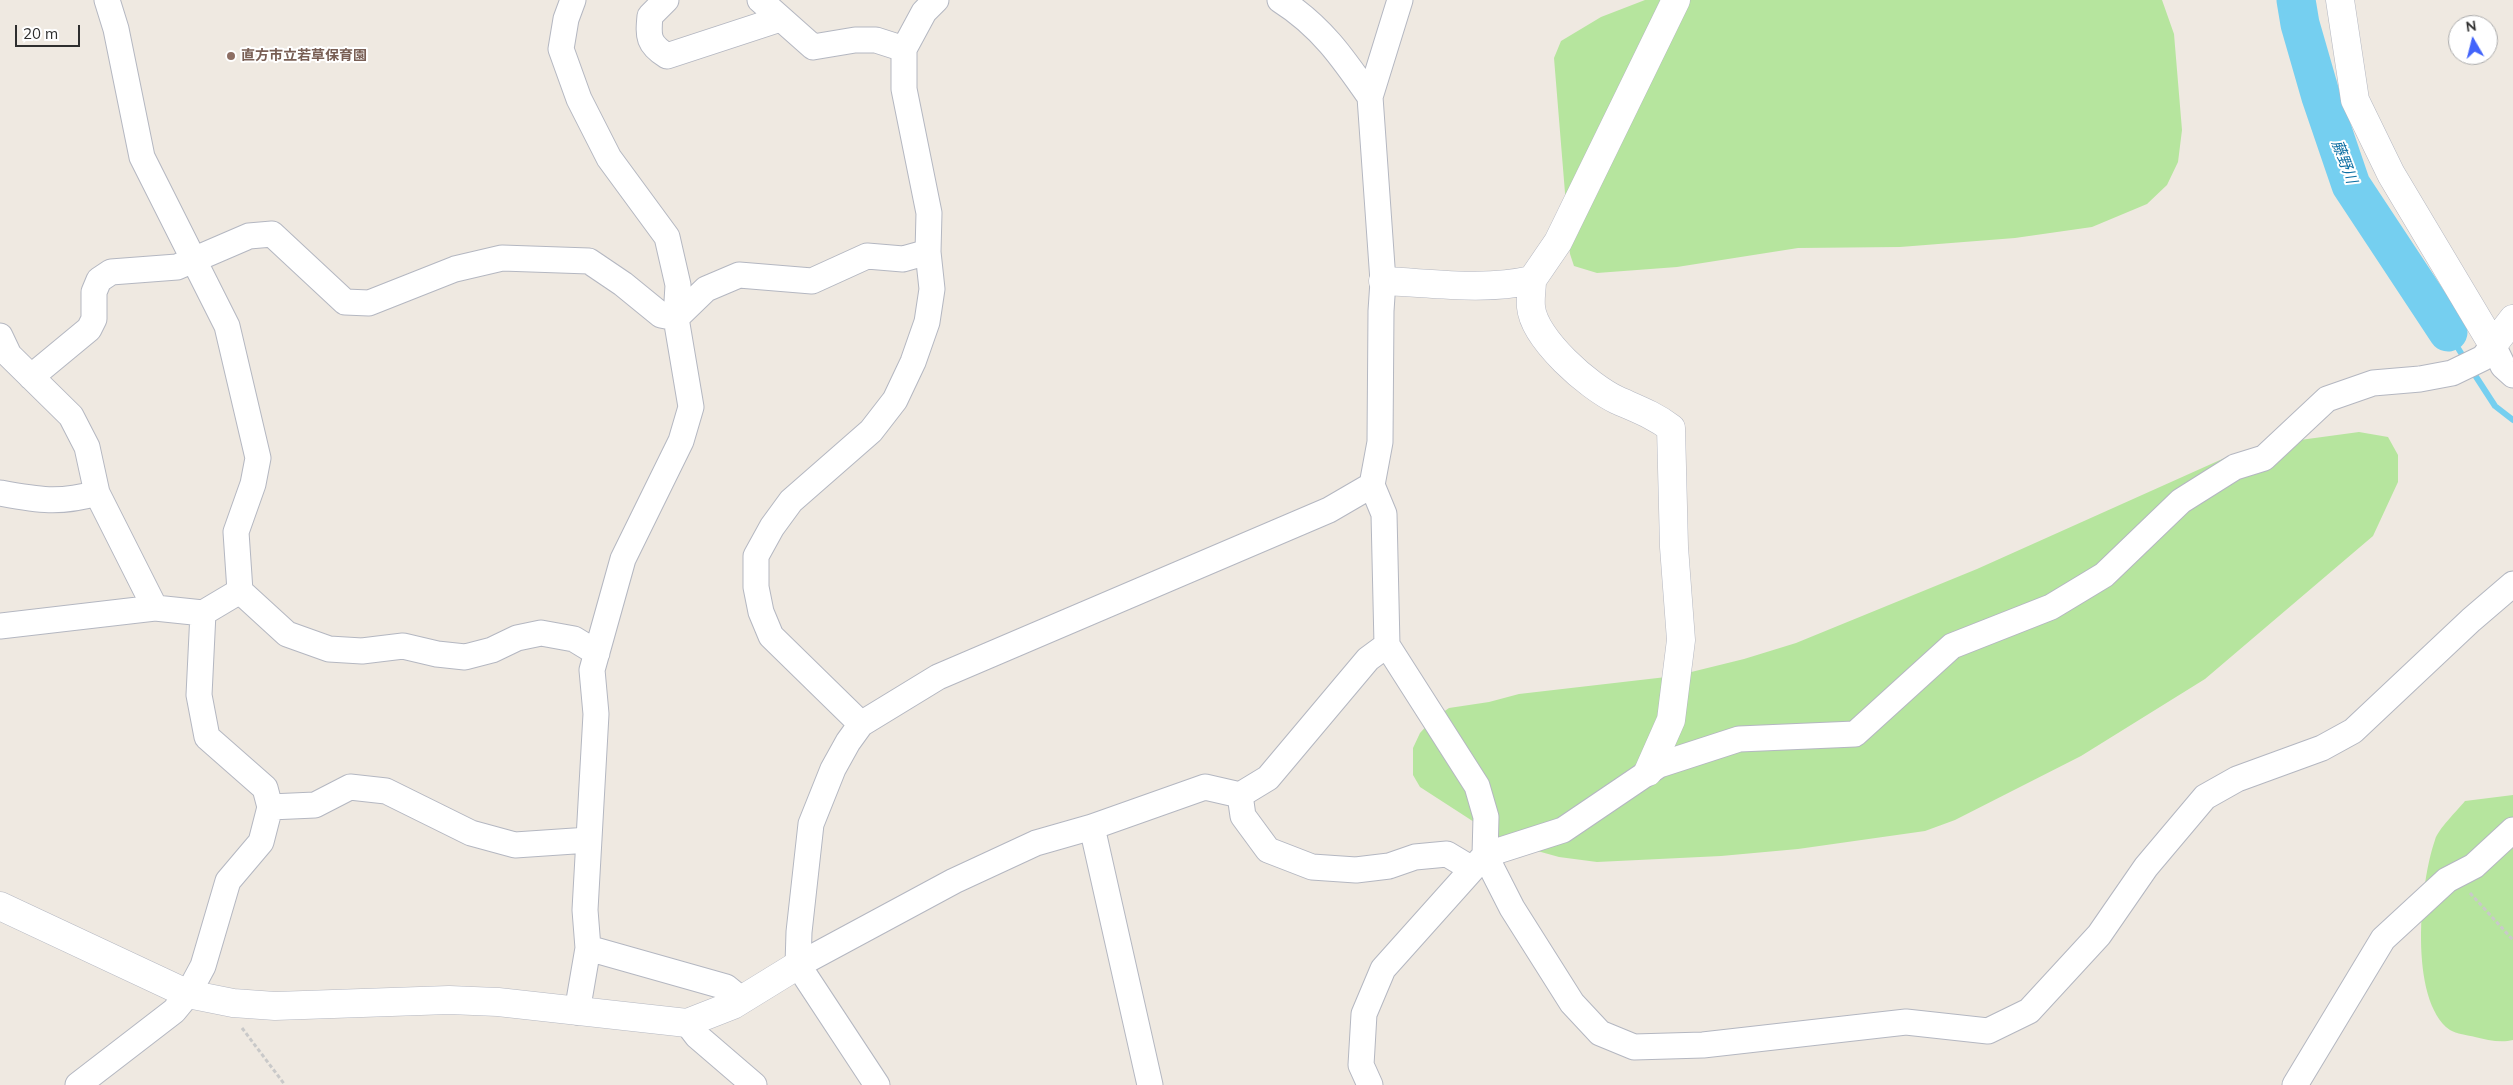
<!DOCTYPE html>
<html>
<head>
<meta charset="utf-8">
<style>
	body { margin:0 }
	#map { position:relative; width:2513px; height:1085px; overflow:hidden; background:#efe9e1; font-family:Mulish,sans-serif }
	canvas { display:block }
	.north { position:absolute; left:2448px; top:15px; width:50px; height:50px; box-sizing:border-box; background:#fff; border:1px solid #ababab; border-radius:50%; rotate:352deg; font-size:14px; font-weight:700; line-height:20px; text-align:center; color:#2e2e2e }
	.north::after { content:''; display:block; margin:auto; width:18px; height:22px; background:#4264fb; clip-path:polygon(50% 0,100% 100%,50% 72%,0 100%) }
	.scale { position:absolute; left:15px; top:25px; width:65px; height:22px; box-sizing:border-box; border:2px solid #2e2e2e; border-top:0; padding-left:6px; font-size:15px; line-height:18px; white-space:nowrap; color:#2e2e2e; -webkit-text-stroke:4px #fff; paint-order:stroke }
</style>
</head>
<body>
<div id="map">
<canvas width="2513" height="1085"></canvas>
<div class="north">N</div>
<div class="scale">20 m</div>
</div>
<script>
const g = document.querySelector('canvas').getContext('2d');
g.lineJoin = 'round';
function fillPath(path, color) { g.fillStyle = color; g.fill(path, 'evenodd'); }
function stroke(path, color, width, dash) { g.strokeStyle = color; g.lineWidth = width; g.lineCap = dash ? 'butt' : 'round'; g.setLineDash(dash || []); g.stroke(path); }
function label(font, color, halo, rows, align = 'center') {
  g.font = font + ' Mulish,"Noto Sans JP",sans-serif'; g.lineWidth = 4; g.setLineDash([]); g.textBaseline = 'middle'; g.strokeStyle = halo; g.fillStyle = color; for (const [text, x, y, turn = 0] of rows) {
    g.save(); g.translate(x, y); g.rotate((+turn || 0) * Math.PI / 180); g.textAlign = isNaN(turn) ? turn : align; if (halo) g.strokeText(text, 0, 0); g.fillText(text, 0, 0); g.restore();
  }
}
fillPath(new Path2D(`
	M1645 0H2162L2174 34 2182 130 2178 162 2167 185 2147 204 2092 227 2015 238 1900 247 1798 248 1677 267 1597 273 1574 266 1570 254 1554 58 1561 41 1601 17Z
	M2359 432 2388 437 2398 455V482L2373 536 2205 679 2081 756 1955 820 1925 831 1798 849 1721 856 1597 862 1559 857 1505 842 1420 787 1413 775V748L1420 733 1432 720 1449 708 1489 702 1519 694 1675 676 1744 659 1796 643 1977 569 2229 456 2278 443Z
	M2513 795V1040C2501 1043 2487 1040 2475 1037 2468 1035 2456 1034 2450 1030 2408 1000 2420 882 2435 840 2438 829 2457 811 2465 801Z`), '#b6e59e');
stroke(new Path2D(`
	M2448 332 2466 361
	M2471 369 2495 406 2513 420`), '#75cff0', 6);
stroke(new Path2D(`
	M2296 0 2300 24 2321 97 2351 185 2448 332`), '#75cff0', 39);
const minor = new Path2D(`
	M573 0 566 19 561 49 579 99 609 158 667 237 678 285 676 318 691 407 681 441 623 559 592 670 596 714 585 910 588 948 577 1012
	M666 0 650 16C648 37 648 44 667 56L780 19
	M760 0 813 47 855 40H876L904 49
	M1280 0C1321 26 1343 58 1370 97
	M1400 0 1370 97 1383 281 1381 311 1380 442 1372 485 1384 514 1387 645 1477 786 1486 817 1485 855 1512 908 1572 1003 1600 1033 1634 1047 1703 1045 1906 1022 1988 1031 2029 1011 2099 935 2146 867 2205 797 2237 779 2322 748 2353 731 2471 620 2513 584
	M676 318 706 289 739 275 812 281 867 256 903 259 928 252
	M0 336 9 355 71 416 87 447 97 493 155 608
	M31 377 89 329 94 319V292L99 280 111 272 177 267 249 236 272 234 345 302 369 303 455 269 502 258 589 261 623 284 661 315 676 318
	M0 493C38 500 59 504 97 493
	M240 591 287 634 329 649 362 651 403 646 437 654 465 657 492 650 517 638 541 633 574 639 597 653
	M0 626 155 608 203 613 240 591 236 532 253 484 258 458 227 326 142 157 116 29 107 0
	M861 724 771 636 761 612 756 587V556L772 527 791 501 871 431 895 400 913 362 927 322 932 289 928 252 929 213 904 89V49L924 12 936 0
	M1240 795 1243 816 1268 850 1312 867 1356 870 1389 866 1415 857 1447 854 1472 869
	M270 807 315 805 350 787 386 791 471 833 515 845 589 840
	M1092 827 1150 1085
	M588 948 726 987 742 1000
	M798 965 954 881 1036 843 1092 827 1205 787 1240 795 1268 778 1368 659 1387 645
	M687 1023 697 1036 754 1085
	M78 1085 174 1011 188 994 203 966 228 881 261 842 270 807 265 788 207 737 199 695 203 613
	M877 1085 798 965 799 932 811 824 833 769 848 742 861 724 938 677 1329 510 1372 485
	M1370 1085 1361 1065 1364 1014 1383 969 1485 855 1563 830 1659 765 1739 739 1855 734 1952 646 2051 607 2104 575 2181 501 2235 467 2264 458 2327 399 2373 383 2420 379 2452 373 2483 358 2493 345 2503 366 2513 375
	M2295 1085 2383 939 2447 880 2474 866 2513 830`);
const tertiary = new Path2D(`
	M2340 0 2355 100 2391 174 2493 345 2513 319
	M1532 280C1532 289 1530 298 1531 307 1534 339 1589 387 1617 400 1637 409 1654 415 1671 428L1674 547 1681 640 1671 720 1648 772
	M1383 281C1432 283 1484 291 1532 280L1558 242 1676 0
	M0 906 188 994 233 1003 275 1006 449 1000 498 1002 687 1023 733 1005 798 965`);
stroke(minor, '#b4b7c1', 27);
stroke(tertiary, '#b4b7c1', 29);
stroke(new Path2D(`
	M2470 893 2513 940
	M242 1028 285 1085`), '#c9c9c9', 3, [4, 2.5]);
stroke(minor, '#fff', 25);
stroke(tertiary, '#fff', 28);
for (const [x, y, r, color] of [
	[231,56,5,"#8d6e63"]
]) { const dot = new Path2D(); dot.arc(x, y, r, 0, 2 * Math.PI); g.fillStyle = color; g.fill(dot); stroke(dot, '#fff', 2); }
label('bold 14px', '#785e54', '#fff', [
	["直方市立若草保育園",241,56]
], 'left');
label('italic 15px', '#0d6fa3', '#fff', [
	["藤野川",2344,162,69]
]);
</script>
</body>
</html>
